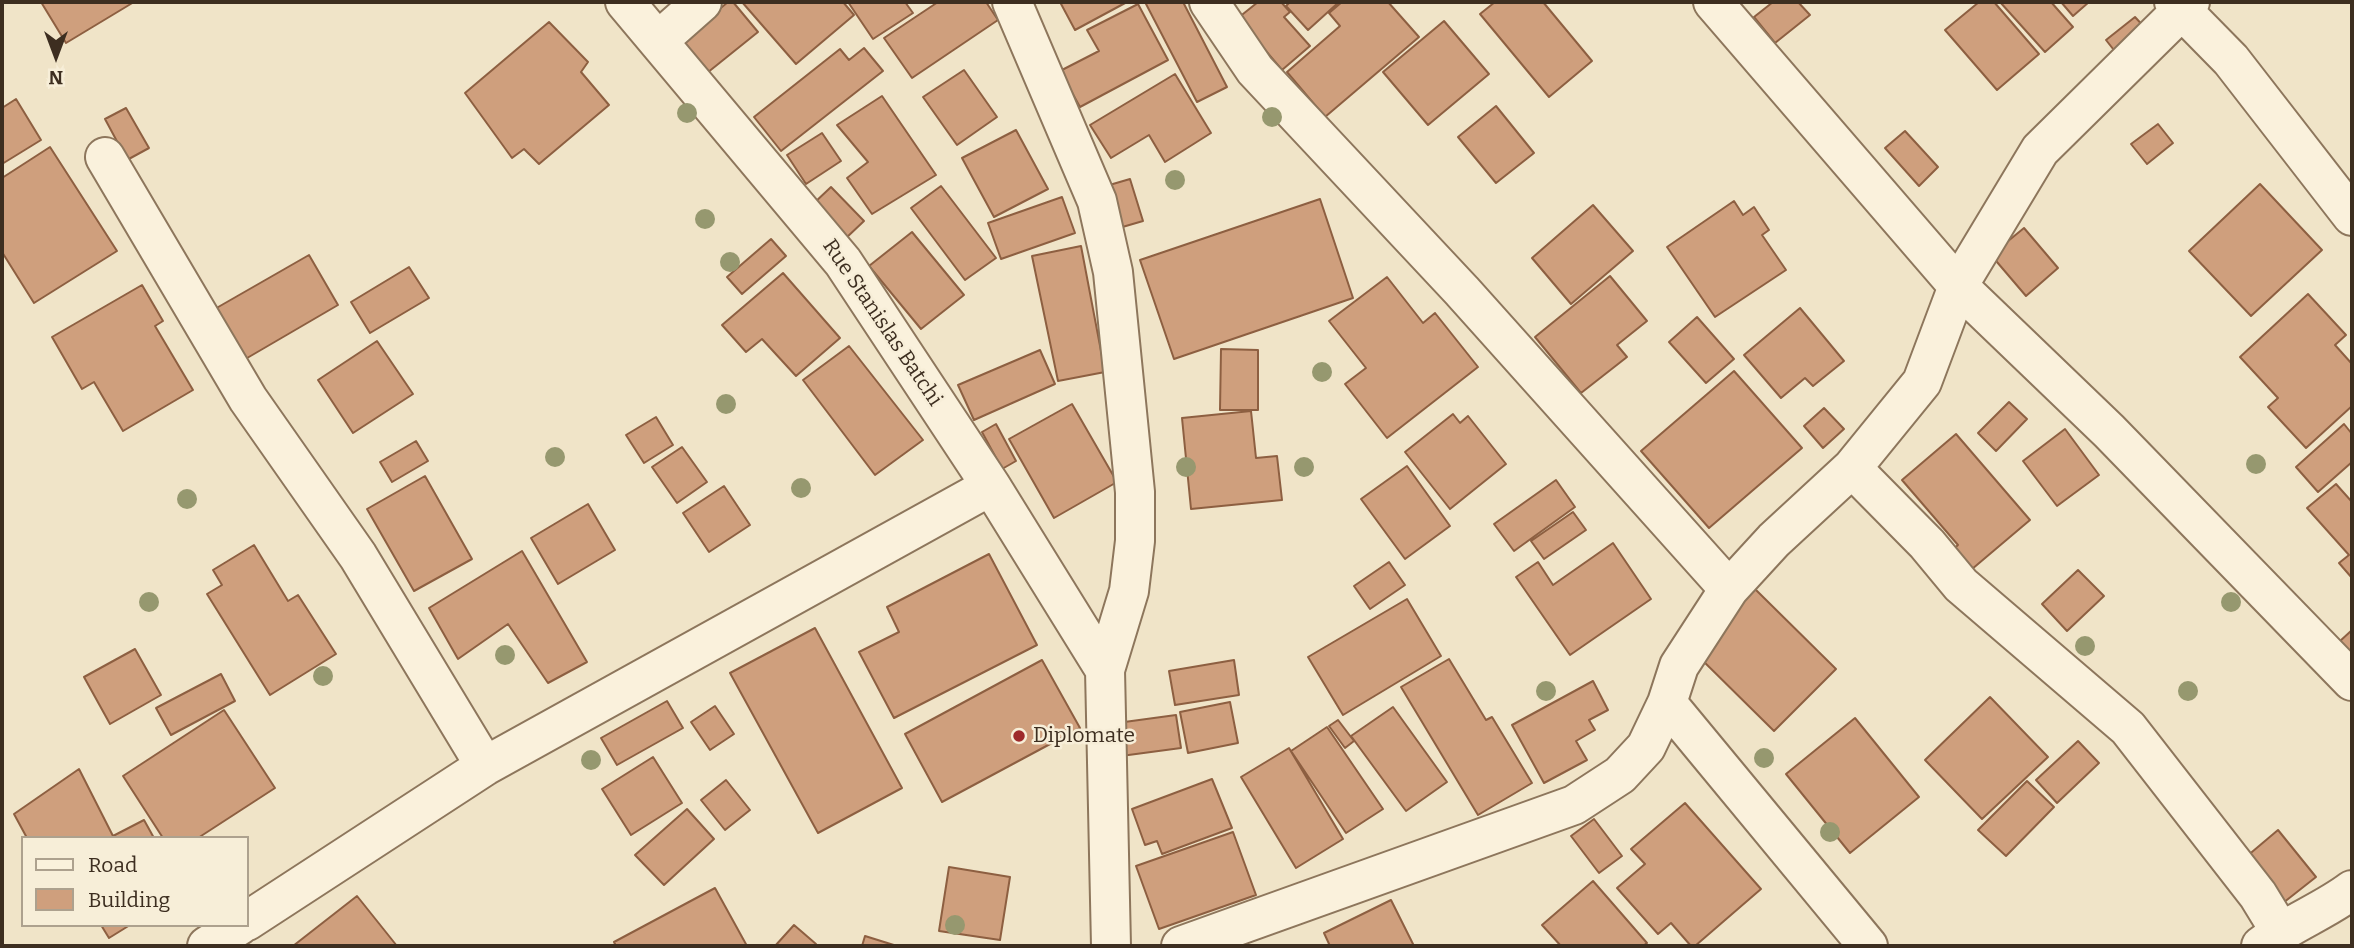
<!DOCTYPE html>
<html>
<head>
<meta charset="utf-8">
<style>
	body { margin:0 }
	#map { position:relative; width:2354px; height:948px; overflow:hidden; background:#f0e4c8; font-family:Bitter,serif }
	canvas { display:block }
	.frame { position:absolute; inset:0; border:4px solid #3d2e20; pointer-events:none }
	.legend { position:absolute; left:21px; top:836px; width:228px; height:91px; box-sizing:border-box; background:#f7eed8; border:2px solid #ada18e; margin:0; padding:9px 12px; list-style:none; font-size:21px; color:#3d2e20 }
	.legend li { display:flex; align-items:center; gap:14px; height:35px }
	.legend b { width:35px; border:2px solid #ada18e }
	.north { position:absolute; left:21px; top:21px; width:70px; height:70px; -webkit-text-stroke:5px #f7eed8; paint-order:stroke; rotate:180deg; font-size:19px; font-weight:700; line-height:28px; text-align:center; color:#3d2e20 }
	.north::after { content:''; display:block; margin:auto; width:24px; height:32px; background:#3d2e20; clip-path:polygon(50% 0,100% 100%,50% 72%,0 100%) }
</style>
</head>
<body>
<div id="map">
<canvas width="2354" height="948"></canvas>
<div class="frame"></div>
<ul class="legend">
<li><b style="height:9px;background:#faf1dc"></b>Road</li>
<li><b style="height:19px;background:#cf9f7d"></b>Building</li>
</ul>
<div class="north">N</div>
</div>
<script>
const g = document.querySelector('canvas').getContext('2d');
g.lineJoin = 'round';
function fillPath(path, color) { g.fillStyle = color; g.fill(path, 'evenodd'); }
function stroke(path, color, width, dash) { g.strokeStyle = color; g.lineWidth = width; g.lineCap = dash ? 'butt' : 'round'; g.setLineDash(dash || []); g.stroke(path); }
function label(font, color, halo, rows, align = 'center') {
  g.font = font + ' Bitter,serif'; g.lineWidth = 5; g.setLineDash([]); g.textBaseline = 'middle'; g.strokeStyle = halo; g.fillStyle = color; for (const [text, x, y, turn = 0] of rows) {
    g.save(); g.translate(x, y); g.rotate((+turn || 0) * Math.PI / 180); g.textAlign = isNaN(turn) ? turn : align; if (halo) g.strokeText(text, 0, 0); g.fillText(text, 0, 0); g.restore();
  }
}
const building = new Path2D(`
	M41 2H134L66 43Z
	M728 2H733L758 32 707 73 681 41Z
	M742 2H843L854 15 796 64Z
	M848 2H905L913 13 873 39Z
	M938 2H986L998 20 912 78 884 38Z
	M1060 2H1127L1075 30Z
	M1145 2H1183L1227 87 1197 102Z
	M1258 2H1281L1290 12 1284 17 1310 46 1282 70 1238 18Z
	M1290 2H1339L1308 30 1286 6Z
	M1342 2H1388L1419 37 1325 117 1287 72 1340 26 1329 13Z
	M1495 2H1543L1592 61 1549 97 1480 14Z
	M1773 2H1798L1810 15 1775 43 1754 17Z
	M1979 2H1994L2039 54 1997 90 1945 30Z
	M2000 2H2051L2073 27 2045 52Z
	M2061 2H2089L2073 16Z
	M1138 4 1168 60 1080 107 1060 71 1099 51 1087 30Z
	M2135 17 2147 30 2117 54 2106 40Z
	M1444 21 1489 74 1428 125 1383 72Z
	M549 22 588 62 581 72 609 105 539 164 524 149 512 158 465 93Z
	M864 48 883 71 781 151 754 117 840 49 849 60Z
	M964 70 997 117 957 145 923 97Z
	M1175 74 1211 133 1165 162 1149 135 1111 158 1090 125Z
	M882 96 936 175 872 214 847 178 868 162 837 125Z
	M16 99 41 140 2 164V108Z
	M1496 106 1534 153 1496 183 1458 137Z
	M126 108 149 148 127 160 105 119Z
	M2158 124 2173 143 2147 164 2131 144Z
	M1016 130 1048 189 994 217 962 158Z
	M1905 131 1938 167 1919 186 1885 148Z
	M822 133 841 161 806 184 787 155Z
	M50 147 117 251 34 303 2 252V178Z
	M1130 179 1143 221 1119 228 1106 186Z
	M2260 184 2322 250 2251 316 2189 251Z
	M941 186 996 258 965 280 911 208Z
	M831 187 864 221 845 239 813 204Z
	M1062 197 1075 233 1001 259 988 223Z
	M1320 199 1353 298 1174 359 1140 260Z
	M1734 201 1743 215 1754 207 1769 230 1762 235 1786 270 1715 317 1667 247Z
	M1593 205 1633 251 1571 304 1532 258Z
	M2024 228 2058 268 2026 296 1991 255Z
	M912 232 964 295 921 329 869 266Z
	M771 239 786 256 742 294 727 277Z
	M1081 246 1105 372 1058 381 1032 256Z
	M309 255 338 305 242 361 213 310Z
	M409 267 429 298 370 333 351 302Z
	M783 273 840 338 796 376 762 339 746 352 722 325Z
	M1610 276 1647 321 1617 345 1627 357 1581 393 1535 337Z
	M1387 277 1423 323 1435 313 1478 367 1387 438 1345 384 1366 368 1329 321Z
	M142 285 163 321 155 326 193 390 123 431 94 382 82 389 52 337Z
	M2308 294 2346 335 2335 345 2352 364V406L2306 448 2268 407 2278 398 2240 357Z
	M1800 308 1844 361 1813 386 1805 378 1781 398 1744 355Z
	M1697 317 1734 359 1706 383 1669 342Z
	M377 341 413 394 353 433 318 380Z
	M849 346 923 440 875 475 803 380Z
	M1221 349 1258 350V410H1220Z
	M1040 350 1055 384 974 420 958 385Z
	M1734 371 1802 448 1709 528 1641 451Z
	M2009 402 2027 419 1996 451 1978 433Z
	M1072 404 1117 482 1054 518 1009 439Z
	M1824 408 1844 429 1823 448 1804 426Z
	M1251 411 1256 458 1277 456 1282 500 1191 509 1182 418Z
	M1453 414 1460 423 1468 416 1506 464 1450 509 1405 452Z
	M656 417 673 445 644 463 626 435Z
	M996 424 1016 461 1002 469 982 432Z
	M2344 424 2352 434V462L2318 492 2296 467Z
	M2065 429 2099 475 2057 506 2023 461Z
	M1956 434 2030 520 1965 575 1948 554 1958 545 1902 480Z
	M416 441 428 461 392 482 380 462Z
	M682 447 707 482 677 503 652 467Z
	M1407 466 1450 526 1405 559 1361 499Z
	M425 476 472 559 414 591 367 509Z
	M1556 480 1575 507 1514 551 1494 524Z
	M2336 484 2352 502V578L2339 563 2349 555 2307 508Z
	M724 486 750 525 709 552 683 513Z
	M588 504 615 550 558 584 531 538Z
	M1573 512 1586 530 1544 559 1531 541Z
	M1613 543 1651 599 1570 655 1516 577 1538 562 1553 585Z
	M254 545 288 601 298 595 336 654 270 695 207 594 222 585 213 570Z
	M522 551 587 662 548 683 508 624 458 659 429 608Z
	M989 554 1037 645 894 718 859 652 899 632 887 607Z
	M1389 562 1405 585 1370 609 1354 586Z
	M2078 570 2104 596 2067 631 2042 604Z
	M1755 589 1836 669 1774 731 1693 651Z
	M1407 599 1441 656 1343 715 1308 657Z
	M815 628 902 788 818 833 730 673Z
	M2352 630V655L2339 642Z
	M135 649 161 695 110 724 84 677Z
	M1449 659 1486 720 1492 717 1532 783 1478 815 1401 687Z
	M1042 660 1080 728 942 802 905 734Z
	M1234 660 1239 695 1175 705 1169 671Z
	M221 674 235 701 171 735 156 708Z
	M1593 681 1608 710 1589 720 1595 730 1576 741 1587 760 1544 783 1512 725Z
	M1990 697 2048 757 1982 819 1925 760Z
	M667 701 683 728 617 765 601 738Z
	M1230 702 1238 743 1188 753 1180 712Z
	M715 706 734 734 710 750 691 722Z
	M1393 707 1447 782 1406 811 1351 736Z
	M224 710 275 788 198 838H163L123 776Z
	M1176 715 1181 748 1121 756 1117 723Z
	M1855 718 1919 797 1850 853 1786 774Z
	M1338 720 1354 741 1345 748 1329 726Z
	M1327 727 1383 809 1346 833 1291 751Z
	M2078 741 2099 763 2057 803 2036 780Z
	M1289 748 1343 839 1296 868 1241 777Z
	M653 757 682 803 631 835 602 789Z
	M79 769 113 836 144 820 154 838H27L14 814Z
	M1212 779 1232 828 1162 854 1157 841 1145 845 1132 809Z
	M726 780 750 810 725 830 701 800Z
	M2027 781 2054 807 2006 856 1978 830Z
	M1685 803 1761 889 1695 946H1691L1671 923 1658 934 1617 888 1645 864 1631 849Z
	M687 809 714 839 664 885 635 855Z
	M1594 819 1622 856 1599 873 1571 836Z
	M2278 830 2316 877 2283 903 2246 857Z
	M1233 832 1256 895 1159 929 1136 866Z
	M949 867 1010 877 1000 940 939 931Z
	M1593 881 1647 943 1643 946H1561L1542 925Z
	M715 888 747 946H616L614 942Z
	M357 896 397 946H293Z
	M1391 900 1414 946H1330L1324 933Z
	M101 925H130L109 938Z
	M794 925 816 944 814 946H775Z
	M865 936 897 946H862Z`);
fillPath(building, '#cf9f7d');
stroke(building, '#8d5f41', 2);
const street = new Path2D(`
	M625 2 843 262 991 486 1105 670
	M1012 2 1097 201 1113 272 1135 492V541L1129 591 1105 670 1111 946
	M1209 2 1255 70 1462 291 1729 589
	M1713 2 1958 286 2109 431 2352 681
	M2174 2 2231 60 2352 216
	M659 40 702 2
	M105 157 248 399 358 556 485 766
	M1852 468 1927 544 1961 585 2128 728 2258 895 2280 931
	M1667 703 1868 946
	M247 921 485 766 991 486
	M207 946 240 925
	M1181 946 1574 805 1620 775 1646 747 1667 703 1679 666 1729 589 1774 540 1852 468 1922 382 1958 286 2040 150 2190 2
	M2261 946C2290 923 2323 912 2352 890`);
stroke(street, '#8d765c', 42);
stroke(street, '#faf1dc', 38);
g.fillStyle = '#96986f';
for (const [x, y] of [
	[687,113],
	[1272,117],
	[1175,180],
	[705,219],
	[730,262],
	[1322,372],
	[726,404],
	[555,457],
	[2256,464],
	[1186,467],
	[1304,467],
	[801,488],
	[187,499],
	[149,602],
	[2231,602],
	[2085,646],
	[505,655],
	[323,676],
	[1546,691],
	[2188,691],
	[1764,758],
	[591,760],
	[1830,832],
	[955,925]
]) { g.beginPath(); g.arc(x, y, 10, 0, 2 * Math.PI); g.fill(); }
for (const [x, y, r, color] of [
	[1019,736,7,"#9e2a2b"]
]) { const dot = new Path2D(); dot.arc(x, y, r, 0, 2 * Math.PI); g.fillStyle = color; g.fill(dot); stroke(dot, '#f7eed8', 2.5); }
label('21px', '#3d2e20', '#f7eed8', [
	["Rue Stanislas Batchi",882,323,56]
]);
label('21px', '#3d2e20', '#f7eed8', [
	["Diplomate",1033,736]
], 'left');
</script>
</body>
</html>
